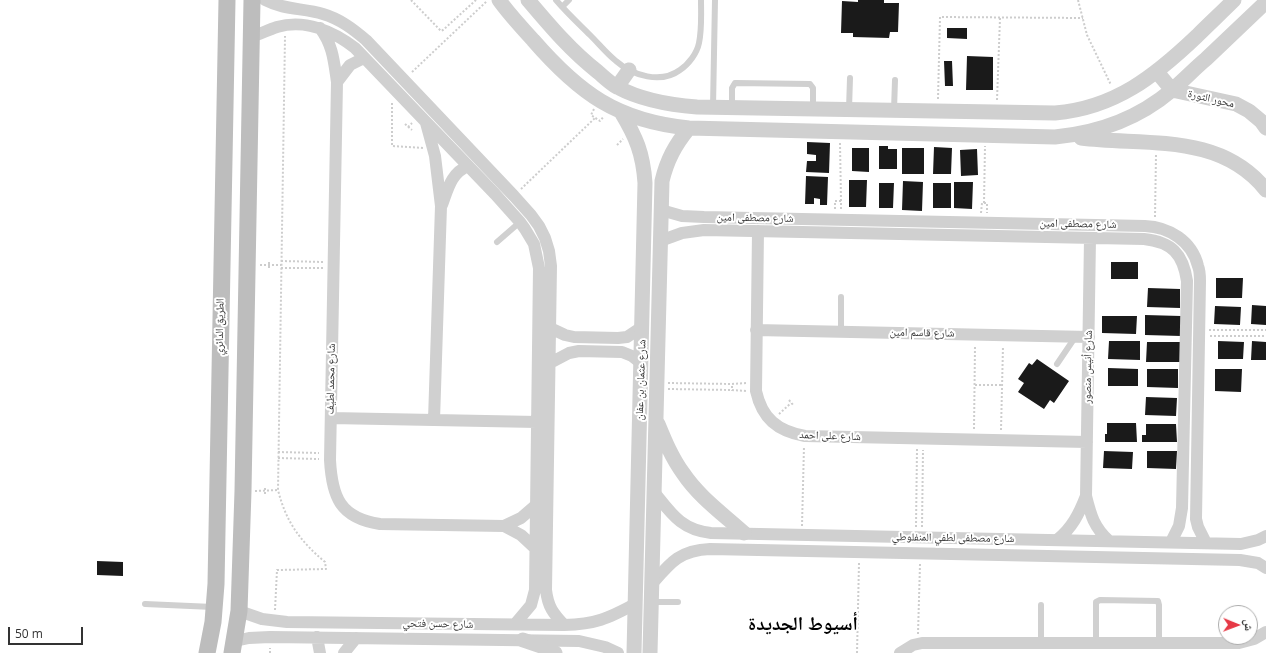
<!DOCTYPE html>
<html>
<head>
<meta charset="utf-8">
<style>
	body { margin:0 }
	#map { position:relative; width:1266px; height:653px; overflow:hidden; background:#fff; font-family:"Open Sans","Noto Naskh Arabic",sans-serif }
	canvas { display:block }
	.north { position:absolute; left:1218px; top:605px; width:40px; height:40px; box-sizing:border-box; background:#fff; border:1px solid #adadad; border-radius:50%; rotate:91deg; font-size:11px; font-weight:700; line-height:16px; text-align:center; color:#333 }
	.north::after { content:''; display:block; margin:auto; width:14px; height:18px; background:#e63946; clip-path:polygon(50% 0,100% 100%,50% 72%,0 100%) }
	.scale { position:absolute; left:8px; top:627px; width:75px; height:18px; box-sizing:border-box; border:2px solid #333; border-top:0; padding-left:5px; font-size:12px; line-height:14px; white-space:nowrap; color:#333; -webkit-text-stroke:3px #fff; paint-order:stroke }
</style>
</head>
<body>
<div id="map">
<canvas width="1266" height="653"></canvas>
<div class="north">ش</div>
<div class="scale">50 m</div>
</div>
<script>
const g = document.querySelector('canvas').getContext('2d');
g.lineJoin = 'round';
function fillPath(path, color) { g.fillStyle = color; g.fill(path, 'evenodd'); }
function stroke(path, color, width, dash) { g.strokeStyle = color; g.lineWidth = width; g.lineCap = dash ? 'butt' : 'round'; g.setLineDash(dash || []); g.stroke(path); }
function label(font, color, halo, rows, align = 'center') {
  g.font = font + ' "Open Sans","Noto Naskh Arabic",sans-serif'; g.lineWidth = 4; g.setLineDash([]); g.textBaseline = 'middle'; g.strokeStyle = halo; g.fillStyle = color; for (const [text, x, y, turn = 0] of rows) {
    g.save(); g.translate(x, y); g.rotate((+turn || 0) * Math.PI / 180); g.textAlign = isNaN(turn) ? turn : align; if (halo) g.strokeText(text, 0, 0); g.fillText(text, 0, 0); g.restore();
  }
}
fillPath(new Path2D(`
	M858 0H884V3H899L898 32H890L889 38 853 37V33H841L842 1 858 2Z
	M947 28H967V39L947 38Z
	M967 56 993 57V90H966Z
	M944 61H952L953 86H945Z
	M807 142 830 143 829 173 806 172 807 161H816V155L807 154Z
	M879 146H888V149H897V169H879Z
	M934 147 952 148 951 174H933Z
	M852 148H869V172L852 171Z
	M902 148H924V174H902Z
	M977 149 978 175 961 176 960 150Z
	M806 176 828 177 827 205H820V199L814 198V204H805Z
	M849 180H867L866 207H849Z
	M903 181 923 182 922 211 902 210Z
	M954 182H973L972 209 954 208Z
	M879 183H894L893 208H879Z
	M933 183H951V208H933Z
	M1111 262H1138V279H1111Z
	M1216 278H1243L1242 298H1216Z
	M1148 288 1180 289V308L1147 307Z
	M1252 305 1266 306V325L1251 324Z
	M1215 306 1241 307 1240 325 1214 324Z
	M1145 315 1181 316V336L1145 335Z
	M1102 316H1137L1136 334 1102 333Z
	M1109 341H1140V360L1108 359Z
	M1218 341 1244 342 1243 359H1218Z
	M1252 341 1266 342V360H1251Z
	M1147 342H1181L1180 362H1146Z
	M1037 359 1069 381 1054 403 1050 400 1044 409 1018 392 1024 383 1018 379 1029 363 1032 365Z
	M1108 368 1138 369V386H1108Z
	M1147 369H1178V388L1147 387Z
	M1215 369H1242L1241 392 1215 391Z
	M1146 397 1177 398 1176 416 1145 415Z
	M1107 423H1136L1137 442H1105V434H1107Z
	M1146 424H1176L1177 442H1142V435H1146Z
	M1104 451 1133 452 1132 469 1103 468Z
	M1147 451H1177L1176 469 1147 468Z
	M97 561 123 562V576L97 575Z`), '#1a1a1a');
stroke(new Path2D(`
	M411 0 441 31 443 30 476 0
	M1078 0 1087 35 1111 85
	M412 72 487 1
	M938 99 940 17 1083 18
	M997 100 1000 18
	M392 103V146L423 148
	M594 109 591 115 600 121 604 116
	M405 124 412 130
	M408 127 412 123
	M840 143 841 201
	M617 145 623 139
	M521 189 595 118
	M984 203 985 146
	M835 209V201H841V210
	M981 213 982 203H987V213
	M1155 217 1156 154
	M281 261 324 262
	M260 265H281
	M269 268V262
	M281 268H324
	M1209 330H1266
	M1210 336H1266
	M668 383 732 384
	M746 383 732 384V390L746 391
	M975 385H1002
	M668 389 732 390
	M789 400 794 406
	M779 414 791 403
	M974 429 975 346
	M1001 430 1003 346
	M278 452 319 453
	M278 458 319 459
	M255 491 278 490
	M265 494V487
	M802 526 804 446
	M916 527 917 449
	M922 527 923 450
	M275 610 277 570 326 569 325 562C300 541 286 522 278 490L285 36
	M918 634 920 564
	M270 653V648
	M857 653 859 563`), '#cdcdcd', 2, [2, 2]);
stroke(new Path2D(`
	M556 0C567 13 579 24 590 35 599 44 607 54 616 61 633 76 661 84 680 70 689 64 697 53 699 43 702 29 701 14 701 0
	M562 7 569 0
	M713 107 715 0
	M732 107V88L735 83 810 84 813 88V109
	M849 109 850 78
	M894 110 895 80
	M497 242 520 222
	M841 332V297
	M1057 364 1076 336
	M652 602H678
	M145 604 213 607
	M1041 643V605
	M1096 643V602L1100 600 1158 601 1159 605V642`), '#d0d0d0', 6);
stroke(new Path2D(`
	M265 0C284 10 304 8 323 14 340 19 353 29 366 40L514 196 531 215 539 226 545 238 549 251 551 266 546 590C548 607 553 613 564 625
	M320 28C333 45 334 62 337 82L330 460C332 497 340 518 380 524L504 526 521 518 536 505
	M251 37C260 34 268 30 277 27 305 19 333 31 355 48L495 194 520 222 525 229 534 244 539 268 535 590 531 605 515 624
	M337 82 350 65 364 58
	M426 123 435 156 441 206 434 420
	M442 205C448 189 451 173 468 166
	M661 210 682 216 704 217 1145 226C1169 227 1192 241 1198 266 1200 271 1200 276 1200 281L1196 519 1198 527 1206 543
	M758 231 756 391C762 418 777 431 805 436L1087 442
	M1090 238 1086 496C1091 516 1094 527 1109 541
	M660 241 682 233 704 230 1144 239C1172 242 1183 254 1187 281L1182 508 1179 526 1171 542
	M550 328 565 335 574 337 618 338 627 337 642 327
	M756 330 1089 337
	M550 363 569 353 579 351 622 352 632 356 641 363
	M331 418 537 422
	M654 492C671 513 681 530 711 533L1241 544 1258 540 1266 536
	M504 526 521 535 535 548
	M1057 540C1072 528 1079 514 1086 496
	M652 584C670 563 680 550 710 549L1240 560 1258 563 1266 568
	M239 611 262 619 287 622 564 625C596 624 607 619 635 604
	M317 637 320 653
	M235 641 249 638 270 637 579 641 605 647 618 653
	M344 653 356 638
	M900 653 913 645 922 643H1239L1254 639 1266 632`), '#d0d0d0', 12);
stroke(new Path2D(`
	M499 0C509 14 521 27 533 40 579 93 617 121 689 128L1055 137C1098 133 1139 118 1172 90 1184 80 1194 69 1206 59 1226 40 1246 21 1266 2
	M528 0C550 26 571 51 598 72 604 77 610 83 617 87 641 100 670 105 697 107L1055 113C1115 108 1155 76 1197 36 1209 24 1222 12 1234 0
	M1157 72 1172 90 1236 104 1249 111 1261 121 1266 128
	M617 87 629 70
	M621 112C636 137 643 153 645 183L634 653
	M1081 138C1145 146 1220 132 1266 190
	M658 424C665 441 672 458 683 473 699 497 723 514 744 533
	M523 640 544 647 555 653
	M650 653 662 181C667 160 675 145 689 128`), '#d0d0d0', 15);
stroke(new Path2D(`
	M207 653 213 622 216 584 227 0
	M232 653 239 611 243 491 252 0`), '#bdbdbd', 17);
label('11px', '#333', '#fff', [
	["محور الثورة",1211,99,13],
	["شارع مصطفى امين",755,218,1],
	["شارع مصطفى امين",1078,224,1],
	["الطريق الدائري",220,327,-89],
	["شارع قاسم امين",922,333,1],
	["شارع أنيس منصور",1088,367,-89],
	["شارع محمد لطيف",331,379,-89],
	["شارع عثمان بن عفان",641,380,-88],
	["شارع على احمد",830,436,2],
	["شارع مصطفى لطفي المنفلوطي",953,538,1],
	["شارع حسن فتحي",438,624,1]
]);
label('bold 19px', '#000', '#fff', [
	["أسيوط الجديدة",803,625]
]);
</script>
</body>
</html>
